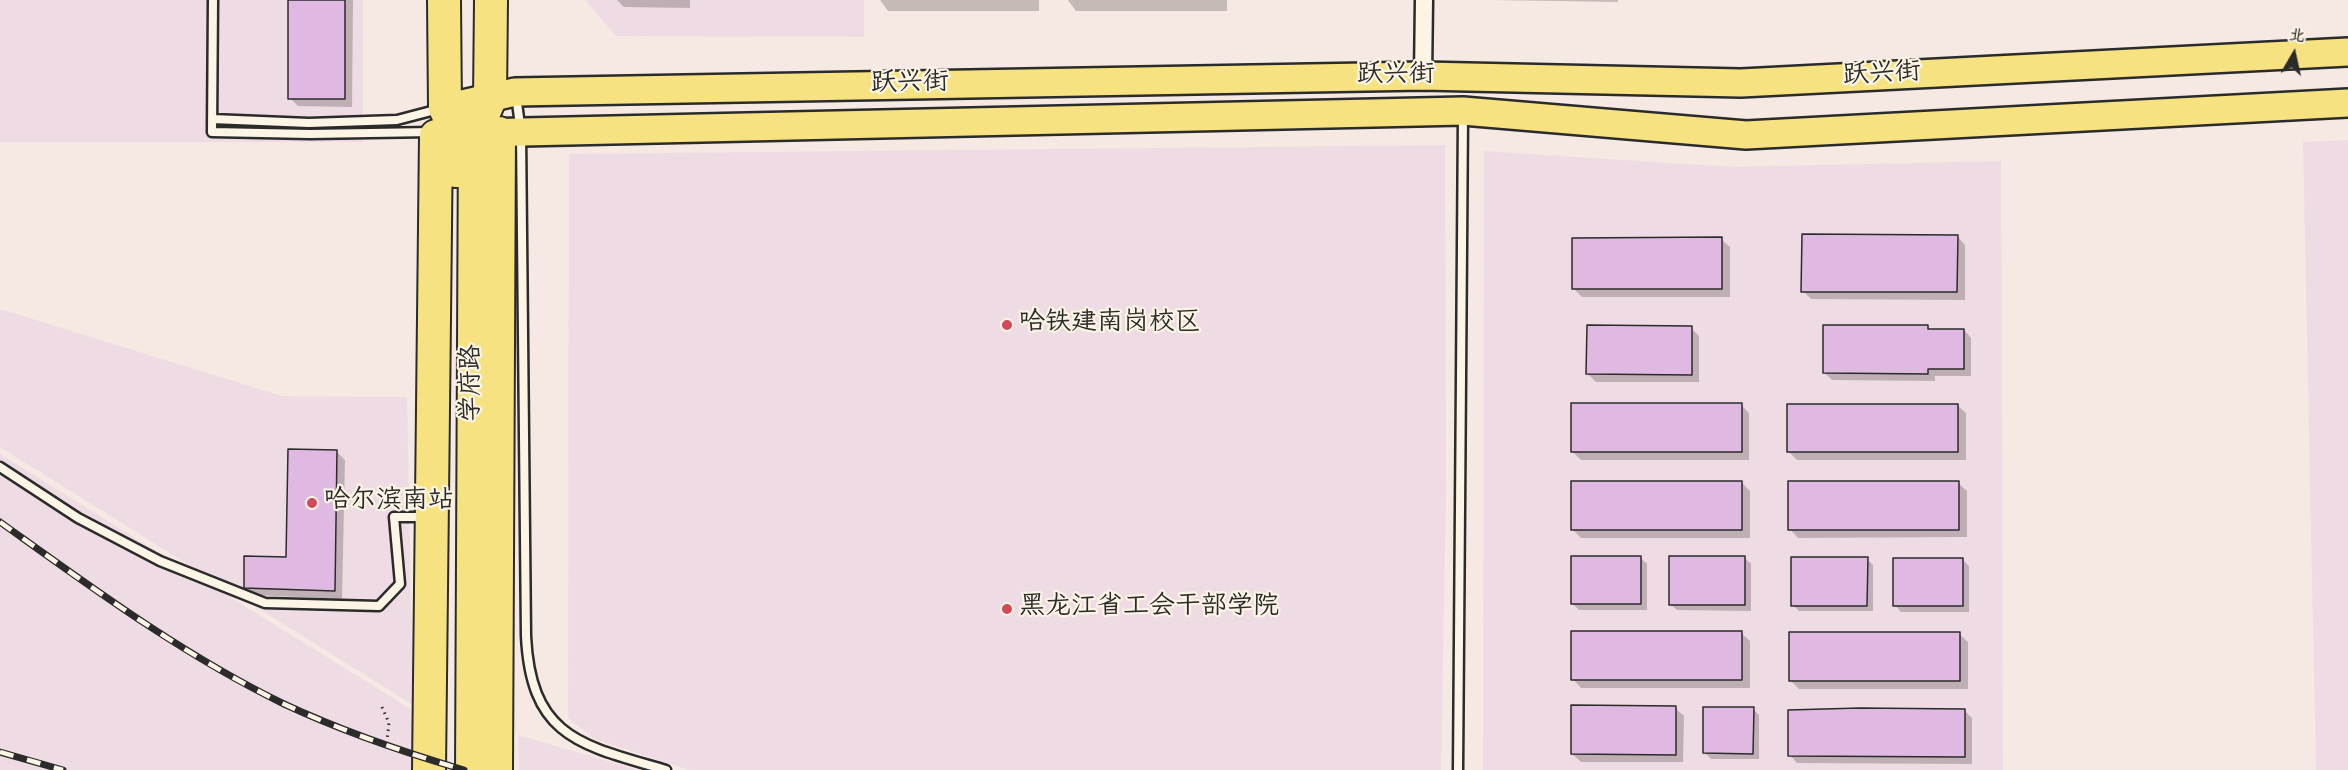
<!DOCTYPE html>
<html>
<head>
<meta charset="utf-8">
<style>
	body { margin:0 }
	#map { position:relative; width:2348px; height:770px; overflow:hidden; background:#f6e9e4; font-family:"Indie Flower","LXGW WenKai TC",sans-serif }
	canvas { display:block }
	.north { position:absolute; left:2264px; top:24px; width:60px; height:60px; -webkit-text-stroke:4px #fcf5e5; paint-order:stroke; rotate:9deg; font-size:16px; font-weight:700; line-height:24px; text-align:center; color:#2b2b2b }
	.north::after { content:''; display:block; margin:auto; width:21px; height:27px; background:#2b2b2b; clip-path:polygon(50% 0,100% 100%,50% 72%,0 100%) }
</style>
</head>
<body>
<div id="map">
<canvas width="2348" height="770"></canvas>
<div class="north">北</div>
</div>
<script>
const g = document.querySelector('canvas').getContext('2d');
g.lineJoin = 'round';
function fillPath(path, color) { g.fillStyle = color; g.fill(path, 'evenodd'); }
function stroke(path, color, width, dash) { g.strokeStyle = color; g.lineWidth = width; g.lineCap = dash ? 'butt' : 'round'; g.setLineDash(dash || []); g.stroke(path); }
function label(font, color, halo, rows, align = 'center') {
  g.font = font + ' "Indie Flower","LXGW WenKai TC",sans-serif'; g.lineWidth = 4.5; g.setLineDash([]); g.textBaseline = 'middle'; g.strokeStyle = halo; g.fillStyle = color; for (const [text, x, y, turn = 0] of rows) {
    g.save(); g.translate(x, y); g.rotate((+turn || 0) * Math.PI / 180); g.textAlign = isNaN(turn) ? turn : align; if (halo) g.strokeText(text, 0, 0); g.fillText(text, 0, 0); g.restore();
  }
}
fillPath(new Path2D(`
	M0 0H363V142H0Z
	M585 0H864V37L616 36Z
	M2348 140V770H2316L2303 142Z
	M1445 145 1446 495 1441 770H689L594 739 568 718 569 154Z
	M1484 151 1731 167 2001 161 2003 770H1483Z
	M0 309 282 396 407 397 413 705 0 447Z
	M0 454 412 710V770H0Z
	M518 735 638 770H519Z`), '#efdbe3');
fillPath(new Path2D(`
	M290 0H353L352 107 298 106 290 98Z
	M617 0H690V8L624 7Z
	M880 0H1039V11H888Z
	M1068 0H1227V11H1076Z
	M1492 0H1618V2Z
	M1957 236 1965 245V300L1811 299 1803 291Z
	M1721 239 1730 247V297H1582L1574 289Z
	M1928 327 1931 330H1964L1971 338V376H1935V381L1832 380 1825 373Z
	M1691 328 1699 336V382H1596L1588 374Z
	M1741 405 1749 413V460H1581L1572 451Z
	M1957 405 1966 413V460H1797L1789 452Z
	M337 452 345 460 342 599 254 595 245 587 288 559Z
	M1742 483 1750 491V538H1581L1573 530Z
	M1958 483 1967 491V537L1798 538 1790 529Z
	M1641 558 1647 564V610H1579L1573 604Z
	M1745 558 1751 564V611L1677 610 1670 604Z
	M1867 559 1873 565V611H1799L1793 605Z
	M1963 560 1969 566V612H1901L1895 605Z
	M1741 633 1750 641V688H1581L1573 679Z
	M1959 634 1968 642V689H1799L1791 681Z
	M1675 708 1684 716 1683 762H1581L1572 754Z
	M1753 709 1759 715V759H1711L1705 753Z
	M1964 710 1972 718V764L1797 763 1790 755Z`), '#0003');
const building = new Path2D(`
	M288 0H345V99H288Z
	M1802 234 1958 235 1957 292H1801Z
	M1722 237V289H1572V238Z
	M1587 325 1692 326V375L1586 374Z
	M1823 325H1928V329H1964V369H1928V374L1823 373Z
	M1571 403H1742V452H1571Z
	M1787 404H1958V452H1787Z
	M288 449 337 450 335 591 244 588V556L286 557Z
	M1571 481H1742V530H1571Z
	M1788 481H1959V530H1788Z
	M1571 556H1641V604H1571Z
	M1669 556H1745V605H1669Z
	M1791 557H1868L1867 606H1791Z
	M1893 558H1963V606H1893Z
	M1571 631H1742V680H1571Z
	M1789 632H1960V681H1789Z
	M1571 705 1676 706V755L1571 754Z
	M1703 707H1754L1753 754 1703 753Z
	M1860 708 1965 709V757L1788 756V710Z`);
fillPath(building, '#dfb9e1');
stroke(building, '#2b2b2b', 1.5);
const lane = new Path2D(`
	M213 0 212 132 310 134 432 132
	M516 95 521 133 526 636C531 738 581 745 666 770
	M212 119 309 123 397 120 439 109
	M0 467 78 518 160 561 265 603 379 606 400 584 394 517H426
	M1458 770 1463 115`);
const street = new Path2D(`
	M1423 76 1424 0`);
const primary = new Path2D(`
	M445 108 515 92 1423 76 1741 83 2348 52
	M478 133 1463 111 1746 135 2348 103`);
const highway = new Path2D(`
	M444 0 445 108 456 132V171
	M429 770 436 136
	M472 770 475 133 490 99 491 0
	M496 770 499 133`);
stroke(lane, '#2b2b2b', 13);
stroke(street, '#2b2b2b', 21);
stroke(primary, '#2b2b2b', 32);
stroke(highway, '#2b2b2b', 36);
stroke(new Path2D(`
	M382 707 389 723 387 740`), '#2b2b2b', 3, [1.5, 4.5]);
stroke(lane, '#fcf5e5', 8);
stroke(street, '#fcf5e5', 16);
stroke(primary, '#f7e281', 27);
stroke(highway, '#f7e281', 32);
const rail = new Path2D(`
	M0 522C91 587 183 655 284 704 342 731 403 752 464 770
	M0 752 63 770`);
stroke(rail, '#2b2b2b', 7);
stroke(rail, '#fcf5e5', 4.5, [14]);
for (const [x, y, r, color] of [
	[1007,325,6,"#d1495b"],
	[312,503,6,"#d1495b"],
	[1007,609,6,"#d1495b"]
]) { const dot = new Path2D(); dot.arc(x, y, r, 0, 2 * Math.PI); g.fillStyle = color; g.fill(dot); stroke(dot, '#fcf5e5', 2); }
label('26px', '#2b2b2b', '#fcf5e5', [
	["跃兴街",1882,76,-3],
	["跃兴街",1396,77],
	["跃兴街",910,85,-1],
	["学府路",474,383,-90]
]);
label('26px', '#2b2b2b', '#fcf5e5', [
	["哈铁建南岗校区",1019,325],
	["哈尔滨南站",324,503],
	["黑龙江省工会干部学院",1019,609]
], 'left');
</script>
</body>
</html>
